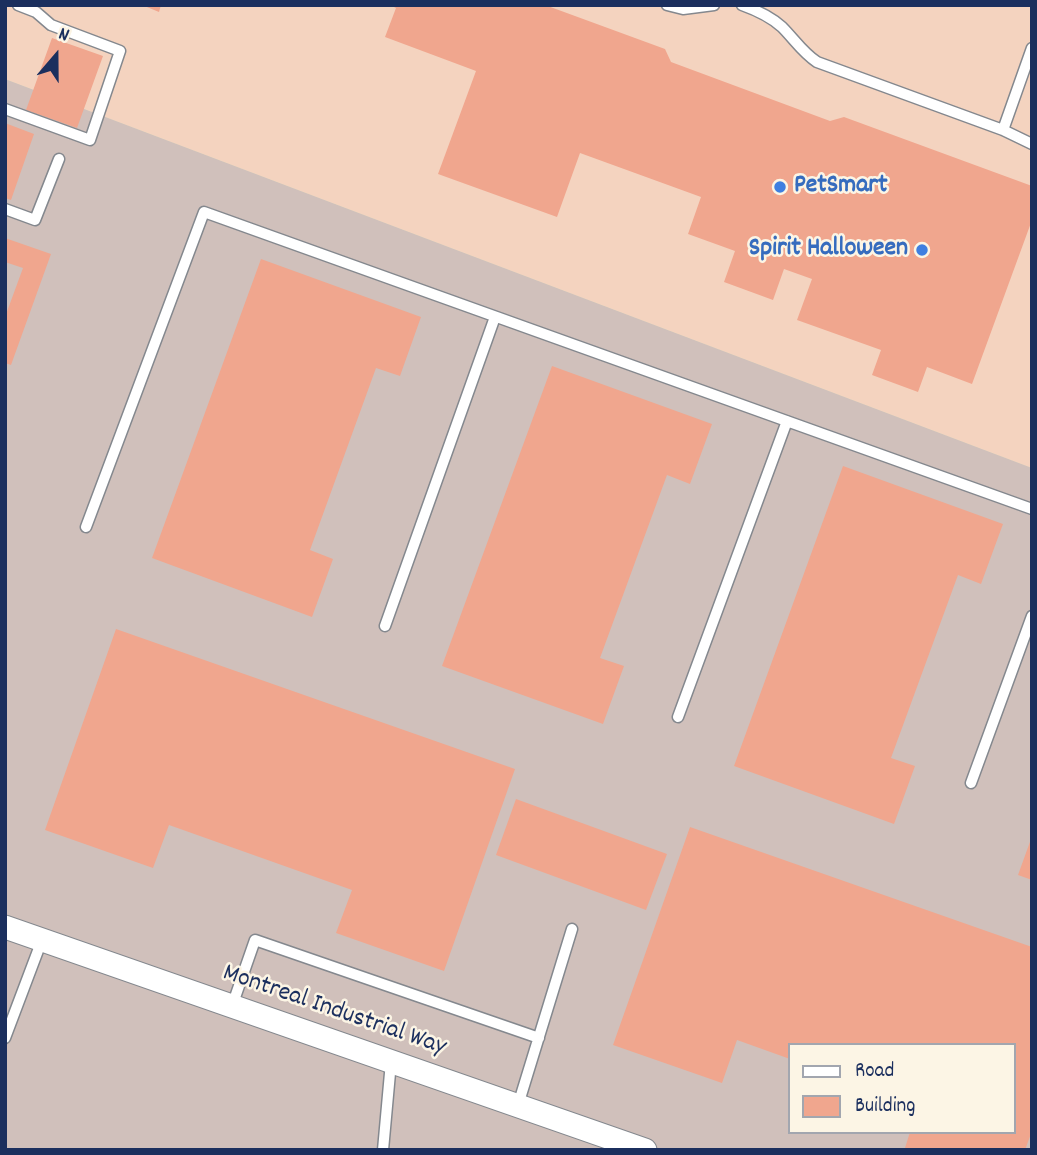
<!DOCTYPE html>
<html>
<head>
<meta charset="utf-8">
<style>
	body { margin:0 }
	#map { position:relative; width:1037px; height:1155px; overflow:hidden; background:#ece1be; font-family:Dekko,sans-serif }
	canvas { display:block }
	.frame { position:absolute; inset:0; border:7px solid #1b2f5e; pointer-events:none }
	.legend { position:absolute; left:788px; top:1043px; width:228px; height:91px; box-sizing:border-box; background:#fcf5e5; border:2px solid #a2a6af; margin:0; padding:9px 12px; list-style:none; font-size:21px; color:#1b2f5e }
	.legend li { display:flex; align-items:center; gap:14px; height:35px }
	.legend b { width:35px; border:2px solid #a2a6af }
	.north { position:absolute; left:21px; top:21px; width:70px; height:70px; -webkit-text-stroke:5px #fcf5e5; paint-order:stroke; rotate:20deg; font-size:19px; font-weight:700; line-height:28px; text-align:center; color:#1b2f5e }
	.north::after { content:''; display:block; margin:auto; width:24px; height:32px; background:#1b2f5e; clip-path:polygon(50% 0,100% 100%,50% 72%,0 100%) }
</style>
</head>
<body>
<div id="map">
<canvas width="1037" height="1155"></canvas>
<div class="frame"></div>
<ul class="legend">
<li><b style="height:9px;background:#fff"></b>Road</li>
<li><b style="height:19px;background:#f0a68e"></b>Building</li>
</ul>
<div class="north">N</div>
</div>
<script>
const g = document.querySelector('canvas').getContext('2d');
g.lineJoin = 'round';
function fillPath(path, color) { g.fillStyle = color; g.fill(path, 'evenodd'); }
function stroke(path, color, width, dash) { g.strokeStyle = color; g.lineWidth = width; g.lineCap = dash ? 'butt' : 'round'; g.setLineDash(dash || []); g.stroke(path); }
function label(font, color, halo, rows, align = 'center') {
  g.font = font + ' Dekko,sans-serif'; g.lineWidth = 5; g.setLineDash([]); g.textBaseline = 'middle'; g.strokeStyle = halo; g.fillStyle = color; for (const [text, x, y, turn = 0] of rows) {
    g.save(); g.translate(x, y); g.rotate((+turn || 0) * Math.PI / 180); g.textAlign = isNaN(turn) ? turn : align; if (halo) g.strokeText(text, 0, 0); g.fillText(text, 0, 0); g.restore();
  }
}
fillPath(new Path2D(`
	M5 5H1032V468L5 79Z`), '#f4d3bf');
fillPath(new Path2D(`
	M5 79 1032 468V1150H5ZM790 1045H1014V1132H790Z`), '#d0c0bb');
fillPath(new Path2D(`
	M142 5H161L159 12Z
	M390 5H545L665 49 671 62 830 121 844 117 1032 186V220L972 384 927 367 918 392 872 375 881 350 797 320 812 279 784 269 773 300 724 282 735 251 688 234 701 197 580 153 557 217 438 174 476 71 385 37 396 8Z
	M52 38 103 56 77 128 26 110Z
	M5 123 34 134 11 200 5 198Z
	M5 238 51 254 11 365 5 363V317L23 268 5 262Z
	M261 259 421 317 400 376 376 368 310 550 333 559 312 617 152 558Z
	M552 366 712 424 690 484 667 475 600 658 624 666 603 724 442 666Z
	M843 466 1003 524 981 584 958 575 891 758 915 766 894 824 734 766Z
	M116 629 515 769 444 971 336 933 352 890 169 825 153 868 45 830Z
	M516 799 667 854 646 910 496 855Z
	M690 827 1032 947V1131L1025 1150 905 1148 910 1132H1014V1045H790V1059L737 1040 722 1083 613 1045Z
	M1031 839H1032V880L1018 875Z`), '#f0a68e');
const service = new Path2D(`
	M667 5 683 9 714 5
	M742 5C756 10 771 17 782 27 794 39 803 53 817 62L1003 130 1032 144
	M5 109 90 140 120 51 51 25 36 12 18 5
	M1003 130 1032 48
	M5 209 35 220 59 159
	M86 527 204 212 1032 509
	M385 626 495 317
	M678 717 787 421
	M971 783 1032 616
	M232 1006 255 940 539 1038
	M5 1038 42 940
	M518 1105 572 929
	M383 1150 391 1062`);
const minor = new Path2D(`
	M5 927 645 1150`);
stroke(service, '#84888e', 13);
stroke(minor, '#84888e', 25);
stroke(service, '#fff', 10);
stroke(minor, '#fff', 23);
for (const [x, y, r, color] of [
	[780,187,7,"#3f7fe0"],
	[922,250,7,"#3f7fe0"]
]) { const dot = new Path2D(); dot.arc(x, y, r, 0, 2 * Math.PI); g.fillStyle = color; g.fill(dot); stroke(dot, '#fcf5e5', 2.5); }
label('bold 26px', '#366cbe', '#fcf5e5', [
	["PetSmart",794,187],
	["Spirit Halloween",908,250,"right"]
], 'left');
label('26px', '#1b2f5e', '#fcf5e5', [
	["Montreal Industrial Way",334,1012,19]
]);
</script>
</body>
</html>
